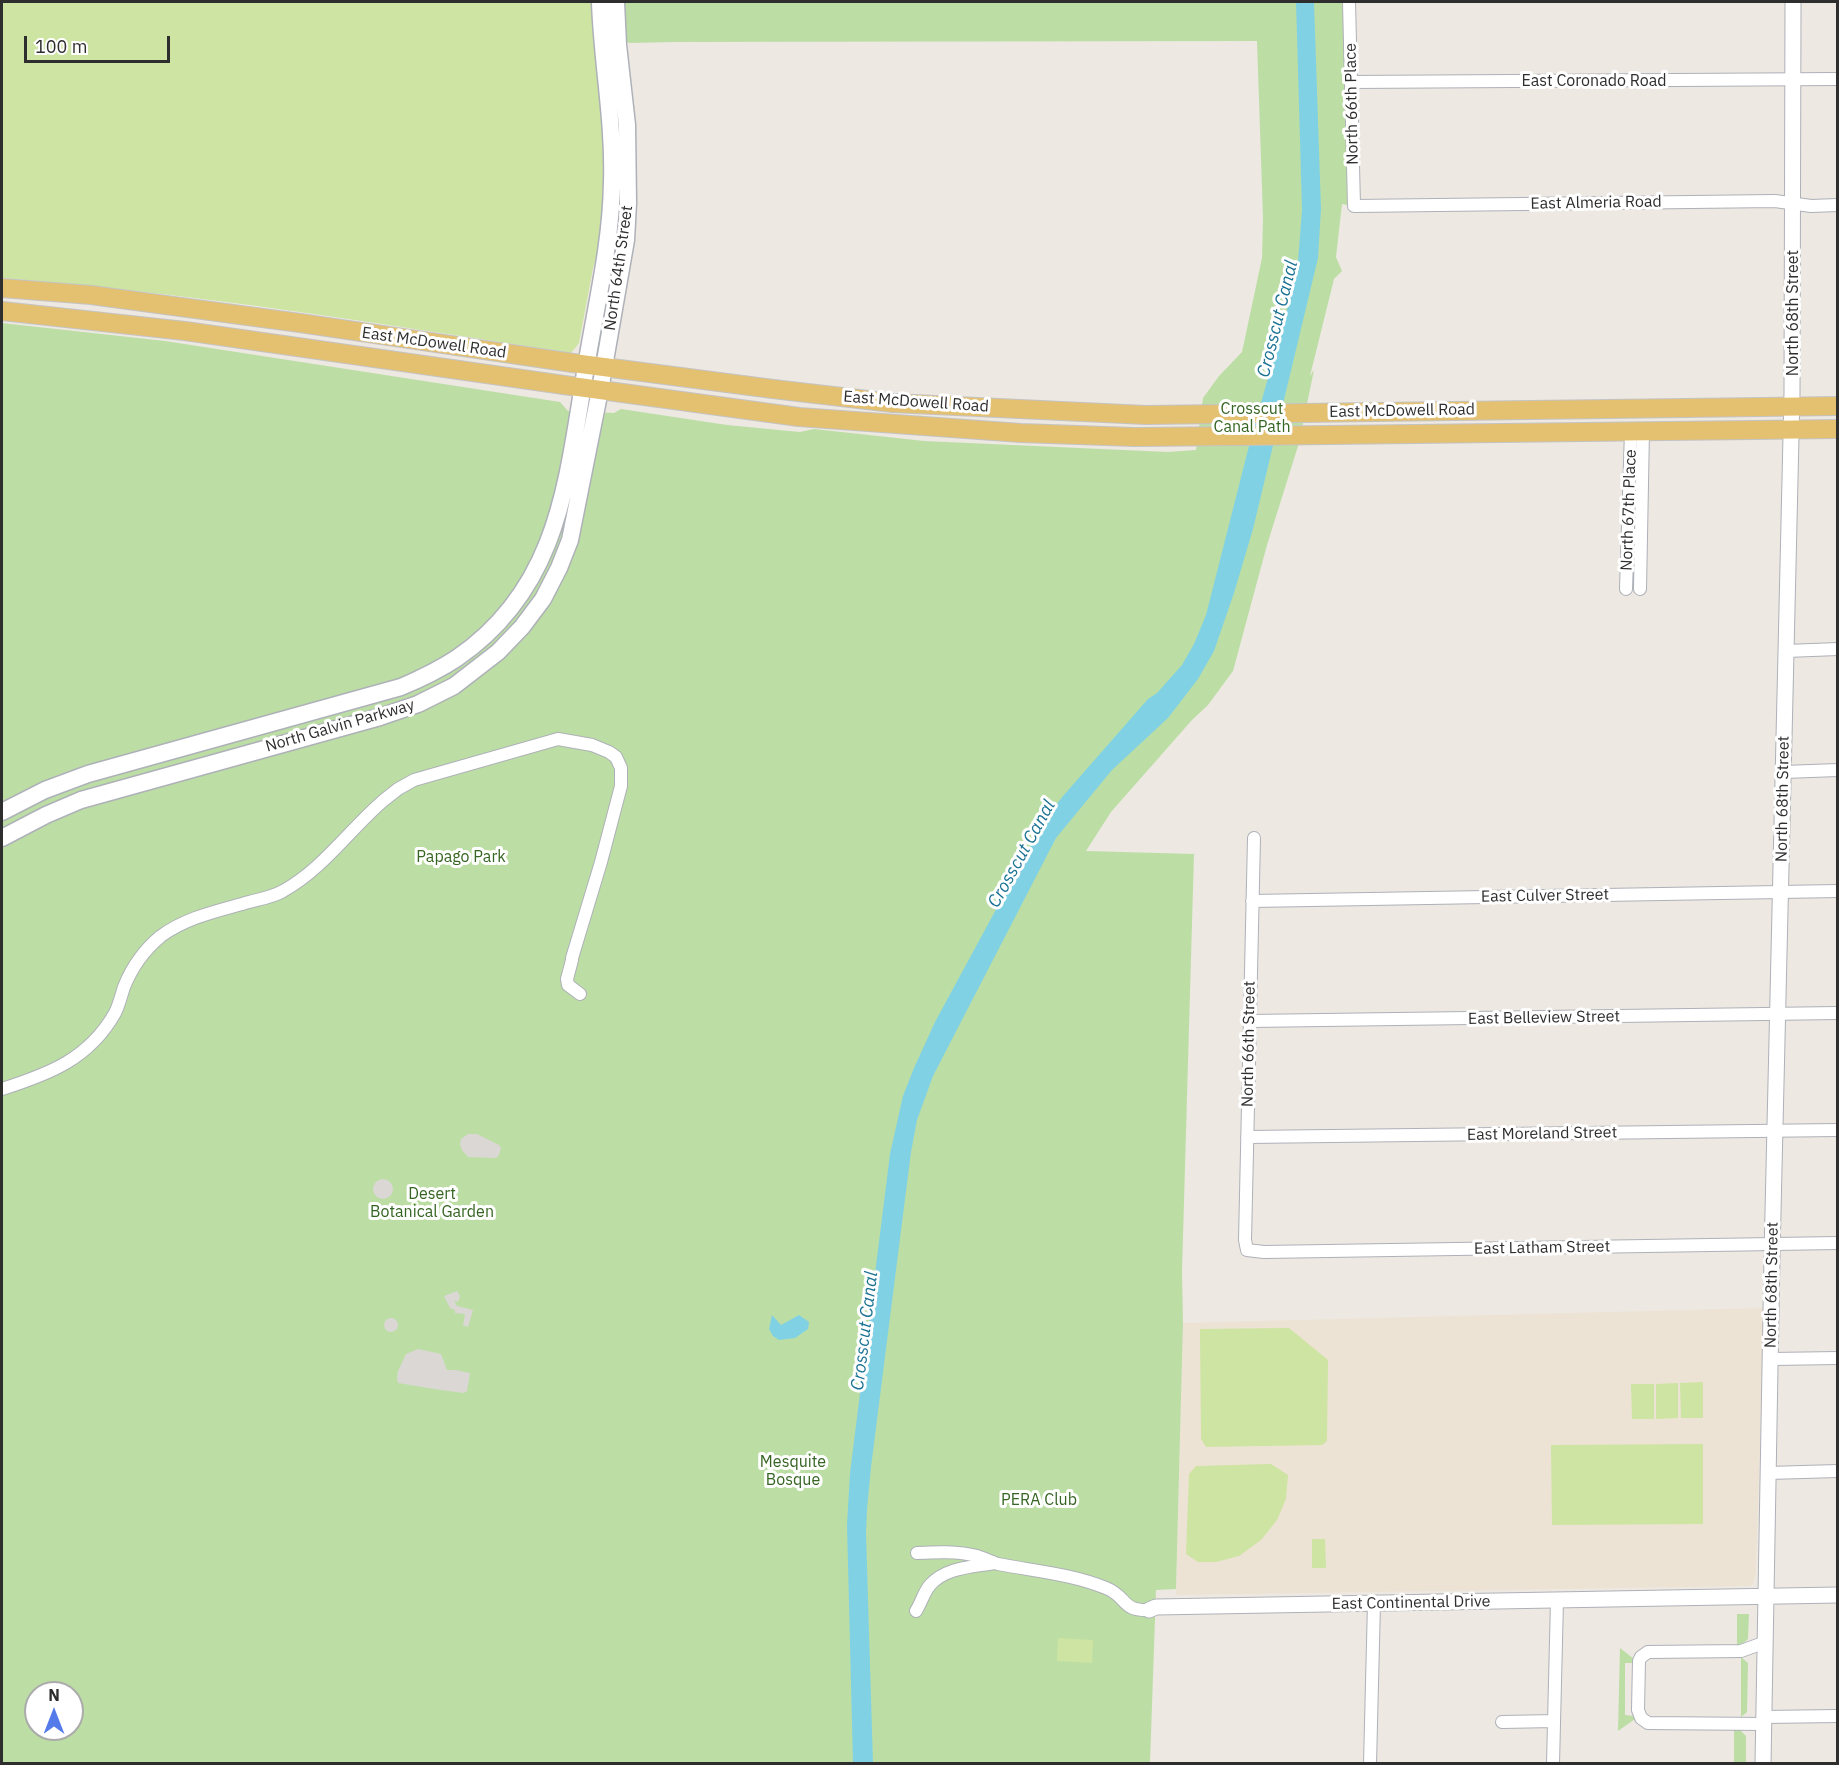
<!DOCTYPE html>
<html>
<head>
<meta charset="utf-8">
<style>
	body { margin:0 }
	#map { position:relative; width:1839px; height:1765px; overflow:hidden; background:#ede8e2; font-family:"IBM Plex Sans",sans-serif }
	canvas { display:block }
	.frame { position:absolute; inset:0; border:3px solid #2e2e2e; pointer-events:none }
	.north { position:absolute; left:24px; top:1681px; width:60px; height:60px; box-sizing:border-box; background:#fff; border:2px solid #ababab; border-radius:50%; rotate:0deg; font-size:16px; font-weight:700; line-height:24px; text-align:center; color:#2e2e2e }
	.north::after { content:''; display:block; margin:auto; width:21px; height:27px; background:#547be9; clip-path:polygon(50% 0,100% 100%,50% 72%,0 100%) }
	.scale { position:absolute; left:24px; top:36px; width:146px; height:27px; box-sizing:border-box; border:3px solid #2e2e2e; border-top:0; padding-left:8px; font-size:18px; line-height:21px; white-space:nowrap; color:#2e2e2e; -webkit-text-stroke:4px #fff; paint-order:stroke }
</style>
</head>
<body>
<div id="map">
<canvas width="1839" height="1765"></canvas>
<div class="frame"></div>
<div class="north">N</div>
<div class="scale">100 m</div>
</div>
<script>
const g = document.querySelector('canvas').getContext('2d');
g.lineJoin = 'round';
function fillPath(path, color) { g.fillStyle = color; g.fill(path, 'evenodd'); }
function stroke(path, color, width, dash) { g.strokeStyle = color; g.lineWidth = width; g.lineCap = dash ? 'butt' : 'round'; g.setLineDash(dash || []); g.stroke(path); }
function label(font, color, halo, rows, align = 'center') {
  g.font = font + ' "IBM Plex Sans",sans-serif'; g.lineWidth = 6; g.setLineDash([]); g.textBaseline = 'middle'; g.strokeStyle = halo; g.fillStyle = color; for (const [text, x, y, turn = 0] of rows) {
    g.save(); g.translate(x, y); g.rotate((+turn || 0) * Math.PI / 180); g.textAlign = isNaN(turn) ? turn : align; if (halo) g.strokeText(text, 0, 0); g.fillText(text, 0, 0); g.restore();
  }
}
fillPath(new Path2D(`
	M1764 1308 1756 1572 1754 1581 1751 1586 1176 1595 1183 1323Z`), '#ede3d4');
fillPath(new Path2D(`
	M593 2H1349L1354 206 1342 204 1336 257 1342 271 1334 279 1310 376 1314 370 1299 443 1267 545 1233 671 1208 705 1192 720 1111 812 1086 851 1194 854 1182 1271 1183 1323 1176 1589 1156 1590 1150 1763H2V323L165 341 560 402 568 411 614 413 621 409 727 425 800 432 814 429 924 441 1168 452 1196 450 1203 398 1219 376 1242 352 1262 258 1263 218 1257 41 673 42 631 43 594 37ZM36 1693H72V1729H36Z
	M1737 1614H1749L1748 1639 1741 1645H1737Z
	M1620 1648 1634 1659 1633 1663H1625V1715L1634 1716 1635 1719 1618 1731Z
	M1741 1657 1748 1663 1747 1712 1741 1717Z
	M1734 1730H1740L1746 1736V1763H1734Z`), '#bcdea5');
fillPath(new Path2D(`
	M2 2H593L603 120 606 187 601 241 593 268 579 343 571 353C382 324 193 293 2 278Z
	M1289 1328 1328 1360 1327 1441 1322 1445 1206 1447 1201 1439 1200 1329Z
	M1703 1382V1418H1681L1680 1383Z
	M1678 1383V1418L1656 1419V1384Z
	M1631 1384H1654V1419H1632Z
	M1703 1444V1524L1552 1525 1551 1445Z
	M1271 1464 1288 1475 1286 1499 1277 1520 1261 1540 1239 1556 1216 1562H1198L1186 1554 1189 1474 1196 1466Z
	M1312 1539H1325L1326 1568H1312Z
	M1058 1638 1093 1640 1092 1663 1057 1661Z`), '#cde4a2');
fillPath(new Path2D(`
	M468 1134H477L499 1145 501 1148 499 1155 496 1158 468 1157 462 1150 460 1144 461 1139Z
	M373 1189a10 10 0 1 1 20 0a10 10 0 1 1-20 0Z
	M457 1291 460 1296 458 1302 454 1301 457 1306 473 1310 468 1327 463 1325 465 1314 455 1313V1310L450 1308 444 1296Z
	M384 1325a7 7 0 1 1 14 0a7 7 0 1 1-14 0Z
	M418 1349 441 1354 447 1370H456L470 1373 467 1391 464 1393 441 1390 398 1383 397 1378 398 1371 406 1354Z`), '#dad7d4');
fillPath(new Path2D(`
	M1296 2H1314L1321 209 1318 258 1253 529 1234 593 1214 651 1198 679 1168 718 1112 770 1056 838 933 1076 917 1120 911 1152 871 1467 867 1509 866 1533 873 1763 853 1764 847 1525 850 1473 890 1154 903 1096 914 1068 935 1022 1044 821 1063 796 1148 699 1157 693 1182 665 1194 644 1206 615 1249 446 1288 306 1298 261 1302 210Z
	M772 1315 781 1325 799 1315 809 1322 808 1329 795 1338 779 1340 773 1336 769 1329Z`), '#81d1e4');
const minor = new Path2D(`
	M1349 2 1354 206 1775 201 1811 206 1838 205
	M1351 82 1838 79
	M1626 589 1631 431
	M1640 589 1643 431
	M1786 651 1838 649
	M1784 772 1838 770
	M1254 838 1245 1240 1247 1250 1264 1252 1838 1243
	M1252 901 1838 891
	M572 960 567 979 568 985 580 994
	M1250 1021 1838 1013
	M2 1089C49 1074 89 1059 115 1013 119 1005 121 996 124 987 132 967 144 950 161 936 187 917 218 911 249 902 260 899 273 897 283 891 323 869 350 829 384 800L398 789 414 780 558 739 592 745 609 752 616 757 621 768V786L601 862 572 958
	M1247 1137 1838 1130
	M1771 1359 1838 1358
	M1768 1473 1838 1471
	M917 1553C936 1552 958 1551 977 1556 984 1558 991 1562 998 1564 1034 1571 1072 1574 1106 1588 1128 1597 1121 1611 1149 1610
	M916 1611C921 1603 924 1592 930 1585 946 1567 973 1567 994 1563
	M1764 1717 1838 1716
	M1502 1722 1554 1721
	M1764 1724 1648 1723 1641 1718 1638 1710 1639 1661 1641 1657 1648 1652 1741 1651 1766 1642
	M1370 1764 1374 1603
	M1553 1764 1557 1600`);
const tertiary = new Path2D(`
	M1149 1610 1156 1607 1838 1595
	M1763 1764 1772 1255 1792 393 1793 2`);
const secondary = new Path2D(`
	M2 812 45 790 88 774 401 687C420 679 439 670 457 658 556 590 566 489 584 379 594 313 611 249 612 182 614 122 602 62 600 2
	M2 838 46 815 81 800 380 717 418 704 454 686 498 652 522 627 543 599 559 568 570 540 600 390 626 240 628 203 627 125 618 45 616 2`);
const primary = new Path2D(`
	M2 288 91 295 300 323 573 363 773 389 893 403 1146 415 1838 406
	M2 311 185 331 571 386 799 417 1021 433 1134 437 1244 436 1838 429`);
stroke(minor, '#aeb1b8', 14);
stroke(tertiary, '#aeb1b8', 17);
stroke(secondary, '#aeb1b8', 19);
stroke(primary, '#c4c4c4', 20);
stroke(minor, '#fff', 12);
stroke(tertiary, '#fff', 15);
stroke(secondary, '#fff', 16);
stroke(primary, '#e4c071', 18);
label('16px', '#2e2e2e', '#fff', [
	["East Coronado Road",1594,81],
	["North 66th Place",1352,104,-91],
	["East Almeria Road",1596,203,-1],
	["North 64th Street",619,268,-82],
	["North 68th Street",1793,313,-90],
	["East McDowell Road",434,343,8],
	["East McDowell Road",916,402,4],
	["East McDowell Road",1402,411,-1],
	["North 67th Place",1629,510,-88],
	["North Galvin Parkway",340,726,-16],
	["North 68th Street",1783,799,-89],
	["East Culver Street",1545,896,-1],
	["East Belleview Street",1544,1018,-1],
	["North 66th Street",1249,1044,-89],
	["East Moreland Street",1542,1134,-1],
	["East Latham Street",1542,1248,-1],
	["North 68th Street",1772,1285,-89],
	["East Continental Drive",1411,1603,-1]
]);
label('16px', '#366523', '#fff', [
	["Crosscut",1252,409],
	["Canal Path",1252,427],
	["Papago Park",461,857],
	["Desert",432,1194],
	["Botanical Garden",432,1212],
	["Mesquite",793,1462],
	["Bosque",793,1480],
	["PERA Club",1039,1500]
]);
label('italic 18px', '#1c7394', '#fff', [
	["Crosscut Canal",1278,319,-76],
	["Crosscut Canal",1022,854,-61],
	["Crosscut Canal",865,1331,-83]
]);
</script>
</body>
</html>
